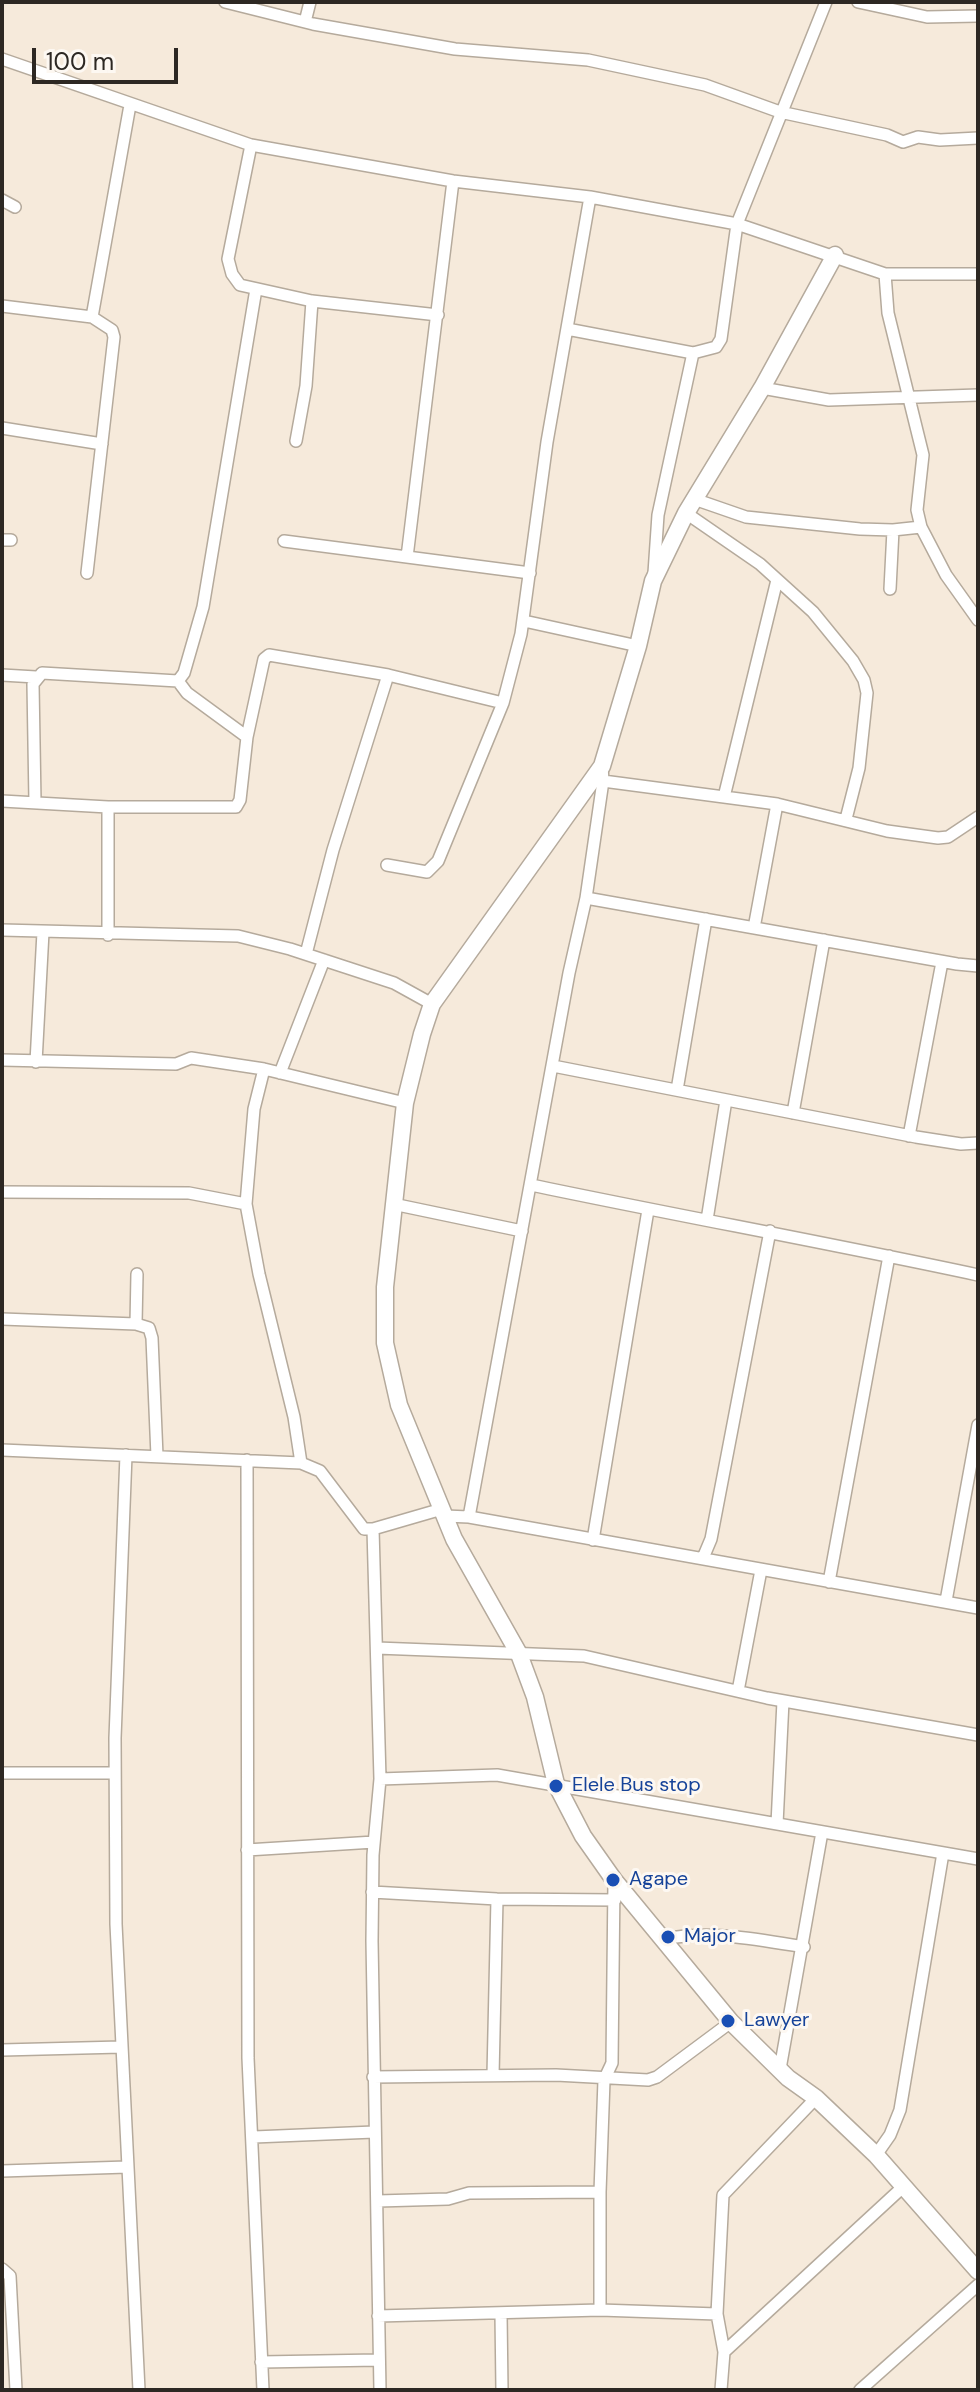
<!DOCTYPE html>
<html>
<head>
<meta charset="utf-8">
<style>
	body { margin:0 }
	#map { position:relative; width:980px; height:2392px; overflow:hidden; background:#f6eadb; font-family:"DM Sans",sans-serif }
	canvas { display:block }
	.frame { position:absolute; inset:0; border:4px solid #2d2823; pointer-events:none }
	.scale { position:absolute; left:32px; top:48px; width:146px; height:36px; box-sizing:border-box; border:4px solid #2d2823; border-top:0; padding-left:10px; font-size:24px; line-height:28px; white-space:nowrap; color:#2d2823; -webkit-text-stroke:6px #fdf8f2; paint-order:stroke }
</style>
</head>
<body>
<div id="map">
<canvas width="980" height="2392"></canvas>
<div class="frame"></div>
<div class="scale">100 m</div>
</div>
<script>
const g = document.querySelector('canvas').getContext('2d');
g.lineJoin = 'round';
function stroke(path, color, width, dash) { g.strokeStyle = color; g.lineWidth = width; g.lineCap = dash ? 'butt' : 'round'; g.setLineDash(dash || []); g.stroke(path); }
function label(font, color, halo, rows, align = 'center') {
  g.font = font + ' "DM Sans",sans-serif'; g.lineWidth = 6; g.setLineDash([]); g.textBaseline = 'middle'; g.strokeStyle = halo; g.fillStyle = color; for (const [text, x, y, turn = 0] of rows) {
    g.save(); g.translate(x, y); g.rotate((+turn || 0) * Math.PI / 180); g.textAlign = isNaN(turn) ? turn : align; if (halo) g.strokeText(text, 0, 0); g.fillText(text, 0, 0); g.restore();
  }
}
const street = new Path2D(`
	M225 2 313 24 455 49 588 60 705 85 780 112 887 135 903 142 918 137 940 140 978 138
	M858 2 927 17 978 16
	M305 22 310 2
	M2 59 251 145 453 181 590 197 737 224 885 274H978
	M251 145 228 259 232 274 240 285 312 301 438 315
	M2 200 15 207
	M885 274 888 313 923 455 917 510 921 527 946 575 978 620
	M2 306 92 317 112 330 114 337 87 573
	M92 317 130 105
	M567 329 693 353 716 347 721 339 737 224 826 2
	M762 388 829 400 978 395
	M2 428 102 444
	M296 441 306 386 312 301
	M694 499 746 517 860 529 893 530 921 527
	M686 513 760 564 813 612 853 661 864 680 867 693 859 768 846 819
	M2 540H11
	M284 541 530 573
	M407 557 453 181
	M654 573 658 515 693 353
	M890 589 893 530
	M524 621 638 646
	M2 675 36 677
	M178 681 187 693 247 737
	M603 781 777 804 887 831 938 838 948 837 978 817
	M724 797 777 580
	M2 801 108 807H236L240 800 247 737 264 659 269 655 388 675 503 703
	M35 802 33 684 42 673 178 681 184 673 203 607 256 289
	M387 865 427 872 438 861 503 703 521 634 547 442 590 197
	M586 898 957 964 978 966
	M754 928 777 804
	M2 930 238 936 290 949 394 983 432 1004
	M108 935V807
	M306 954 333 850 388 675
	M2 1060 176 1064 191 1058 264 1069 405 1103
	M36 1062 43 932
	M553 1066 916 1137 961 1144 978 1143
	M264 1069 254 1109 246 1204 259 1274 294 1417 301 1463
	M280 1073 324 960
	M677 1090 706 919
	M793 1113 824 940
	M909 1136 942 962
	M531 1185C679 1216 829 1243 978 1275
	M2 1192 189 1193 246 1204
	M393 1204 522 1231
	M707 1220 726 1100
	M2 1319 136 1324 149 1328 152 1338 157 1456
	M136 1324 137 1274
	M2 1450 301 1463 320 1471 364 1529H373L442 1509
	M126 1455 115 1738 116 1924 139 2390
	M247 1460 248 2058 263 2390
	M445 1516 469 1517 978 1608
	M469 1517 569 973 586 898 603 781 602 766
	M373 1529 380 1779 373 1855 372 1941 380 2390
	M593 1540 648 1210
	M703 1558 711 1539 770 1231
	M829 1582 889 1256
	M946 1601 978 1425
	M377 1648 584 1656 767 1698 978 1735
	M738 1691 761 1570
	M2 1773H115
	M380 1779 497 1775 978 1859
	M777 1824 783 1701
	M247 1850 374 1842
	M372 1892 497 1899 615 1900
	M663 1939C711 1930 756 1939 804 1947
	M2 2050 121 2047
	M780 2069 822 1832
	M493 2075 497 1899
	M373 2077 556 2075 648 2080 657 2077 731 2022
	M254 2137 374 2132
	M876 2155 890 2135 900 2110 943 1853
	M2 2171 127 2167
	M378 2201 448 2199 469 2193 600 2192
	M2 2269 10 2276 16 2390
	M600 2310V2192L604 2080 612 2063 614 1881
	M501 2314 502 2390
	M717 2314 723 2195 816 2098
	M378 2316 600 2310 717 2314 724 2352
	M261 2362 378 2360
	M721 2390 724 2352 904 2186
	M860 2390 978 2285`);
const secondary = new Path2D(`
	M835 255 762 388 686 513 653 581 638 646 602 766 432 1004 422 1034 405 1103 385 1287V1343L399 1405 454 1539 519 1654 535 1697 556 1784 583 1836 614 1880 731 2022 788 2078 816 2098 876 2155 978 2271`);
stroke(street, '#b5aa9c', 14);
stroke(secondary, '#b5aa9c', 19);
stroke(street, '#fff', 11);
stroke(secondary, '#fff', 16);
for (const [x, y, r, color] of [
	[556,1786,8,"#1a4fb4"],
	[613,1880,8,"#1a4fb4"],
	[668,1937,8,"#1a4fb4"],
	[728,2021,8,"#1a4fb4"]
]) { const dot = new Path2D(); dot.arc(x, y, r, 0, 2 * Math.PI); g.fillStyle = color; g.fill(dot); stroke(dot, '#fdf8f2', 3); }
label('20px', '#164399', '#fdf8f2', [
	["Elele Bus stop",572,1786],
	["Agape",629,1880],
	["Major",684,1937],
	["Lawyer",744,2021]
], 'left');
</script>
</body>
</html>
